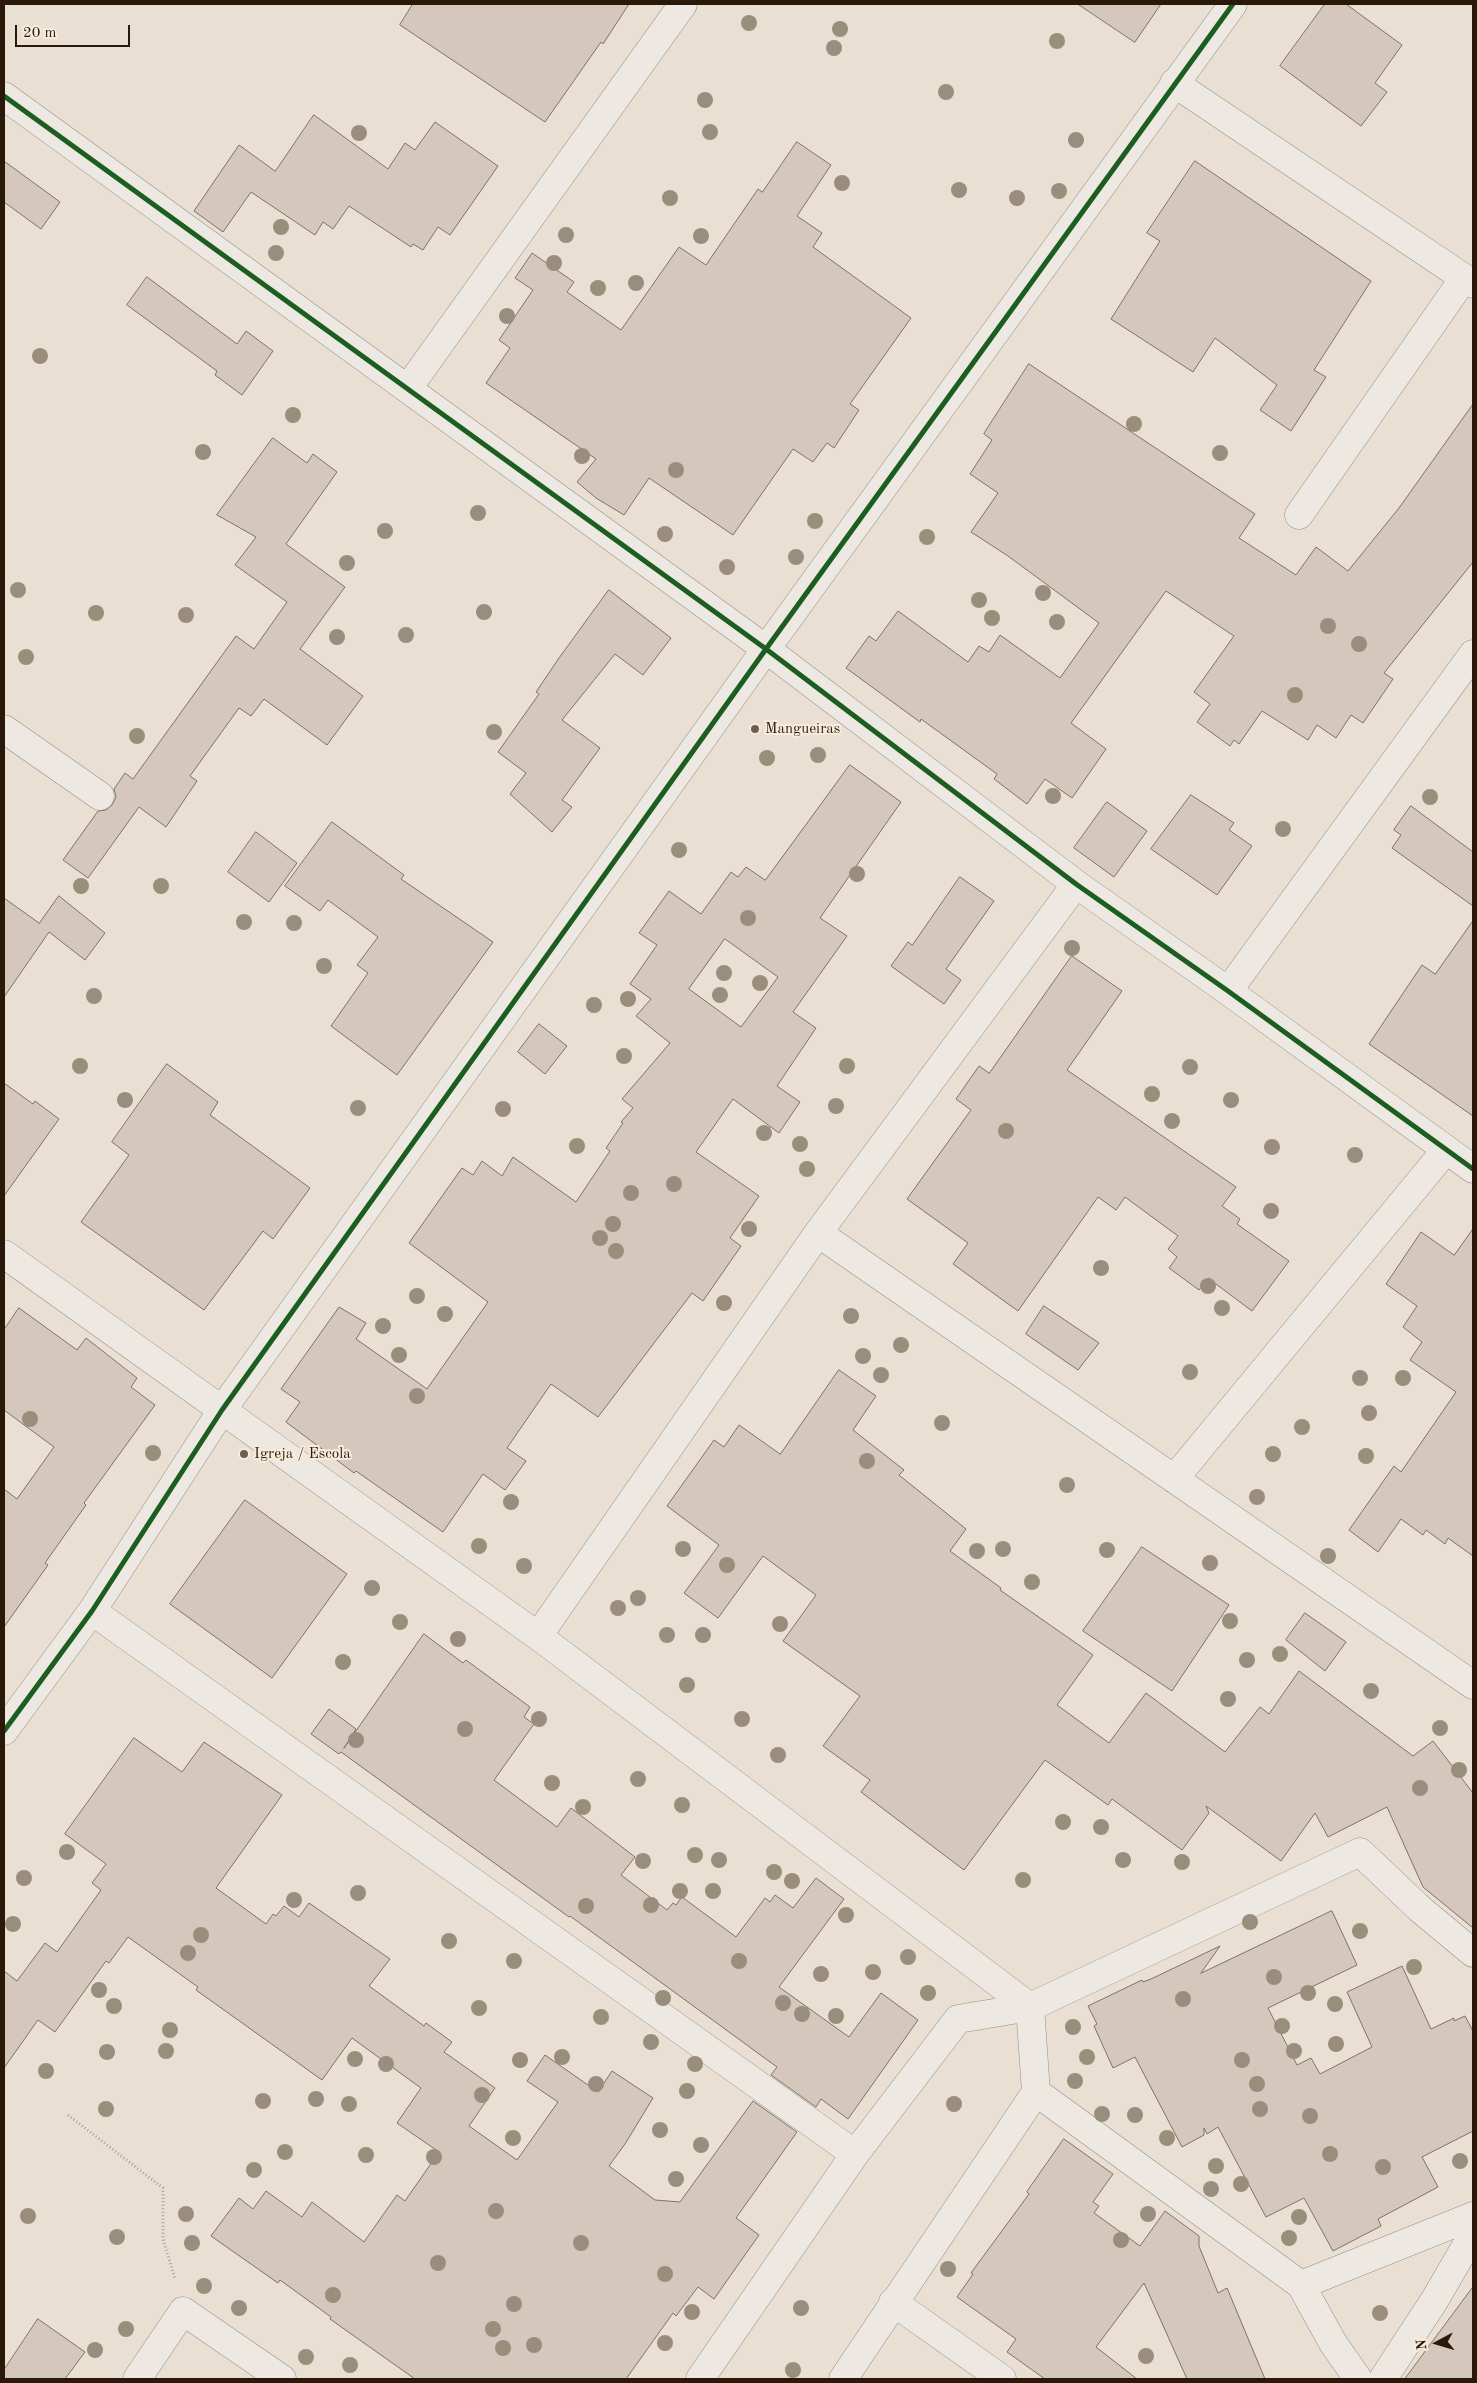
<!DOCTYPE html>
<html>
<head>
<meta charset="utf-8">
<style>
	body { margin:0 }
	#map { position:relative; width:1477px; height:2383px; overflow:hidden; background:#e9e0d3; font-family:"Old Standard TT",serif }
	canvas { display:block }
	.frame { position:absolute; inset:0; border:5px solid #2a1808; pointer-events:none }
	.north { position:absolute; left:1412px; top:2318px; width:50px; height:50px; -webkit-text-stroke:4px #f7ecdc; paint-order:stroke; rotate:264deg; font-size:14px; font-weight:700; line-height:20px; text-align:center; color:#2a1808 }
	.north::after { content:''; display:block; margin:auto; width:18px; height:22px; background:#2a1808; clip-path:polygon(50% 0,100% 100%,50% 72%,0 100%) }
	.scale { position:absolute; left:15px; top:25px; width:115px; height:22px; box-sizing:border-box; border:2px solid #2a1808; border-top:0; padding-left:6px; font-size:15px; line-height:18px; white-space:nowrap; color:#2a1808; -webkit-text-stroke:4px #f7ecdc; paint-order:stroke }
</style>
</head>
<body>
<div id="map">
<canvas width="1477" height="2383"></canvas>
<div class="frame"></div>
<div class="north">N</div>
<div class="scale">20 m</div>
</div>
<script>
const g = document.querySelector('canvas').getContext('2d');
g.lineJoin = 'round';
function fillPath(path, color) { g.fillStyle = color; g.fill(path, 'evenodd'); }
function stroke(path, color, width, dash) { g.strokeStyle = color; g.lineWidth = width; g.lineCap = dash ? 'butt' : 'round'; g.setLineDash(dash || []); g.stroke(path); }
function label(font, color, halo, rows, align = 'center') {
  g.font = font + ' "Old Standard TT",serif'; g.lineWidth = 4; g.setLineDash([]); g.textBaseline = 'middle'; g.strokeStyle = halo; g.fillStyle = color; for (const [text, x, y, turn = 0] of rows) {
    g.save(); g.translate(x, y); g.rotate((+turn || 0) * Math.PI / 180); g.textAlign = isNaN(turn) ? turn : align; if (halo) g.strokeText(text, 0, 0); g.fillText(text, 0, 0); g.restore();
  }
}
const building = new Path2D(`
	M413 4H629L603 44 601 42 545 122 400 25Z
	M1078 4H1161L1135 42Z
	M1325 4H1346L1402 45 1375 83 1387 92 1361 126 1280 66Z
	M314 115 388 169 405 143 415 150 435 122 498 166 450 235 438 227 423 250 413 244 411 247 349 206 333 229 323 222 315 235 251 192 223 232 194 211 239 145 275 171Z
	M797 142 831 165 797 216 822 233 813 247 911 318 850 404 859 410 834 448 827 443 813 462 793 449 733 535 649 478 624 515 596 498 577 482 596 459 486 383 510 348 499 340 533 290 515 278 532 253 574 282 567 292 621 330 679 247 706 265 758 189 762 192Z
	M4 161 60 202 41 229 4 202Z
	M1195 161 1371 281 1314 370 1326 377 1291 431 1260 410 1277 385 1215 338 1193 372 1111 319 1160 241 1147 233Z
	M147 277 237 344 246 331 273 351 242 395 215 375 217 371 127 305Z
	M1029 364 1255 514 1239 538 1296 575 1316 547 1348 571 1399 508 1473 404V562L1384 673 1393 679 1363 723 1351 715 1336 738 1317 725 1308 740 1262 711 1239 744 1234 740 1230 746 1197 722 1210 704 1194 692 1234 636 1166 591 1071 723 1106 749 1072 798 1045 779 1027 804 994 779 997 774 921 719 920 722 846 668 869 636 876 641 898 611 968 662 979 646 989 652 1000 635 1060 678 1099 623 1008 556 971 532 998 493 970 474 992 440 984 434Z
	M273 438 307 463 313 454 337 472 286 544 345 587 300 649 363 696 327 745 264 699 251 716 239 708 190 776 197 781 166 827 139 807 88 878 63 860 98 811 106 810 112 805 116 797 114 789 125 773 133 779 236 636 254 649 287 602 235 565 256 537 217 515Z
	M609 590 671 638 643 675 615 654 562 720 600 748 562 800 572 807 552 832 510 794 526 773 498 752 539 694 536 692 559 658Z
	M850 765 901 802 820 918 847 936 793 1012 816 1028 777 1086 800 1102 779 1133 733 1099 696 1152 759 1196 730 1238 741 1246 703 1301 692 1293 598 1417 551 1384 507 1448 526 1461 505 1490 483 1474 443 1532 356 1471 354 1473 286 1422 300 1402 281 1389 339 1307 366 1323 356 1339 427 1389 488 1302 409 1243 462 1168 473 1175 482 1161 502 1176 513 1157 576 1202 610 1151 606 1148 623 1123 621 1122 633 1108 622 1099 670 1043 636 1016 651 999 630 984 657 945 639 933 669 891 701 914 731 872 738 877 746 867 765 880ZM725 939 778 977 741 1027 689 989Z
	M1191 795 1234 823 1229 830 1252 846 1217 895 1151 849Z
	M1107 802 1147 831 1114 877 1074 848Z
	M1411 806 1473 852V906L1392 848 1401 835 1394 830Z
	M332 822 404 875 401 879 493 942 397 1075 331 1026 368 973 357 965 378 937 328 900 320 911 285 886Z
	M256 832 297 863 269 902 228 872Z
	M960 877 994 901 946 969 961 980 944 1004 891 966 908 942 912 945Z
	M59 896 105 933 85 960 49 932 4 997V898L39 923Z
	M1473 921V1116L1369 1044 1422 965 1435 974Z
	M1072 956 1122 991 1067 1070 1236 1187 1222 1206 1240 1219 1237 1224 1289 1261 1252 1311 1208 1278 1199 1290 1169 1268 1177 1257 1168 1249 1178 1236 1125 1197 1116 1210 1098 1197 1018 1311 953 1264 968 1243 907 1199 971 1110 956 1099 979 1066 989 1073Z
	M539 1024 567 1046 545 1074 518 1052Z
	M167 1064 218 1102 210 1115 310 1188 273 1239 263 1231 204 1310 81 1222 129 1155 112 1142Z
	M4 1083 33 1104 35 1101 59 1119 4 1196Z
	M1473 1229V1556L1448 1538 1445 1544 1426 1530 1423 1535 1401 1519 1378 1552 1349 1530 1394 1466 1401 1472 1456 1392 1410 1360 1422 1342 1403 1327 1417 1306 1386 1284 1421 1232 1454 1255Z
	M1044 1306 1099 1343 1078 1370 1026 1334Z
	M19 1308 77 1350 86 1338 137 1378 131 1387 155 1405 84 1503 86 1505 45 1563 48 1565 4 1627V1489L17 1499 54 1447 4 1410V1330Z
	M839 1370 876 1396 853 1430 904 1470 899 1475 966 1529 950 1551 1001 1588 1000 1590 1093 1655 1057 1705 1109 1743 1146 1693 1225 1752 1260 1707 1269 1714 1299 1671 1413 1756 1433 1741 1473 1793V1928L1423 1887 1387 1807 1328 1837 1315 1813 1281 1861 1206 1806 1209 1813 1182 1850 1112 1799 1108 1805 1045 1760 964 1870 861 1792 870 1780 823 1746 860 1696 783 1641 816 1595 763 1556 718 1618 684 1593 719 1545 667 1506 714 1440 724 1447 739 1425 780 1454Z
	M245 1500 347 1574 272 1678 170 1604Z
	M1142 1547 1229 1605 1172 1691 1083 1631Z
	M1305 1613 1346 1642 1325 1671 1286 1640Z
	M424 1634 463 1663 466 1660 530 1707 524 1717 534 1724 494 1780 557 1827 571 1808 635 1857 621 1875 667 1910 673 1903 676 1905 682 1897 736 1937 765 1898 770 1902 775 1895 793 1908 816 1878 844 1899 779 1987 849 2037 881 1993 918 2020 848 2119 821 2099 816 2107 771 2075 777 2067 570 1916 569 1917 341 1752 339 1754 311 1734 329 1709 356 1729 344 1748Z
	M134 1738 182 1772 204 1742 282 1795 216 1888 266 1924 273 1914 276 1916 284 1906 299 1917 309 1903 390 1959 369 1986 424 2026 426 2023 452 2042 444 2052 495 2088 469 2126 517 2160 558 2102 527 2081 545 2055 598 2092 612 2071 653 2098 625 2144 609 2166 655 2200 680 2202 753 2101 797 2132 736 2218 759 2235 714 2299 698 2287 676 2316 673 2313 626 2379H415L330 2319 331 2317 280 2280 278 2283 211 2236 239 2198 253 2209 266 2191 302 2217 312 2202 364 2242 397 2195 405 2201 439 2152 397 2123 421 2088 352 2038 322 2080 196 1990 198 1987 128 1937 109 1963 106 1961 55 2032 38 2020 4 2068V1971L17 1981 45 1943 57 1952 101 1890 92 1883 106 1864 65 1834Z
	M1332 1911 1357 1965 1268 2008 1297 2065 1311 2058 1320 2074 1372 2047 1347 1992 1402 1966 1431 2029 1454 2018V2021L1465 2016 1473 2031V2131L1422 2157 1438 2187 1378 2219 1381 2226 1333 2251 1304 2198 1266 2217 1218 2127 1207 2134 1204 2128V2135L1182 2147 1135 2057 1113 2068 1094 2026 1097 2024 1088 2006 1142 1980 1143 1982 1151 1979 1220 1946 1201 1973Z
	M1064 2139 1113 2174 1093 2202 1099 2206 1094 2213 1140 2246 1165 2211 1199 2236V2246L1218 2293 1227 2288 1265 2379H1187L1144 2283 1096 2347 1137 2379H1045L1007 2352 1016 2339 957 2297 973 2274 971 2273 1029 2194 1027 2192Z
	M1473 2287V2379H1405Z
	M38 2319 85 2352 65 2379H4V2370Z`);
fillPath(building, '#d5c7bb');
stroke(building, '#7a7369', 1);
const minor = new Path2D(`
	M1174 83 1473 284
	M4 96 766 649 1076 884 1228 991 1473 1169
	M408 388 683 4
	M1299 515 1464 278
	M4 729 100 796
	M1228 991 1473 654
	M818 1233 1473 1685
	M4 1254 538 1636 1030 2007 1360 1852 1420 1909 1473 1953
	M1174 1479 1446 1150
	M92 1611 855 2154
	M538 1636 818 1233 1076 884
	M4 1731 92 1611 222 1410 766 649 1233 4
	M1036 2092 1301 2285 1333 2343 1358 2379
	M1301 2285 1473 2216
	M893 2302 1002 2379
	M137 2379 183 2311 282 2379
	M700 2379 855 2154 958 2019 1030 2007 1036 2092 843 2379
	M1383 2379 1434 2301 1473 2234`);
stroke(minor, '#958e84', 29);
stroke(new Path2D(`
	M68 2115 163 2188V2239L175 2279`), '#a7a19b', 3, [1, 2.5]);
stroke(minor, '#ede8e2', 28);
stroke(new Path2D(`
	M4 96 766 649 1076 884 1228 991 1473 1169
	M4 1731 92 1611 222 1410 766 649 1233 4`), '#1b5e20', 5);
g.fillStyle = '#988e7b';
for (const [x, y] of [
	[749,23],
	[840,29],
	[1057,41],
	[834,48],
	[946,92],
	[705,100],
	[710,132],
	[359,133],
	[1076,140],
	[842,183],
	[959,190],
	[1059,191],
	[670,198],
	[1017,198],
	[281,227],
	[566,235],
	[701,236],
	[276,253],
	[554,263],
	[636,283],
	[598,288],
	[507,316],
	[40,356],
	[293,415],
	[1134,424],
	[203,452],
	[1220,453],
	[582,456],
	[676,470],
	[478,513],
	[815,521],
	[385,531],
	[665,534],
	[927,537],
	[796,557],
	[347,563],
	[727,567],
	[18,590],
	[1043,593],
	[979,600],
	[484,612],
	[96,613],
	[186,615],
	[992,618],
	[1057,622],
	[1328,626],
	[406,635],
	[337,637],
	[1359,644],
	[26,657],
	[1295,695],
	[494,732],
	[137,736],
	[818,755],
	[767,758],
	[1053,796],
	[1430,797],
	[1283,829],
	[679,850],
	[857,874],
	[81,886],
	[161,886],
	[748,918],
	[244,922],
	[294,923],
	[1072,948],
	[324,966],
	[724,973],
	[760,983],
	[720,995],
	[94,996],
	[628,999],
	[594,1005],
	[624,1056],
	[80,1066],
	[847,1066],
	[1190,1067],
	[1152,1094],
	[125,1100],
	[1231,1100],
	[836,1106],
	[358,1108],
	[503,1109],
	[1172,1121],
	[1006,1131],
	[764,1133],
	[800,1144],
	[577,1146],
	[1272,1147],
	[1355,1155],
	[807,1169],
	[674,1184],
	[631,1193],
	[1271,1211],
	[613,1224],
	[749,1229],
	[600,1238],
	[616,1251],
	[1101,1268],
	[1208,1286],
	[417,1296],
	[724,1303],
	[1222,1308],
	[445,1314],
	[851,1316],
	[383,1326],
	[901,1345],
	[399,1355],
	[863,1356],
	[1190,1372],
	[881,1375],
	[1360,1378],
	[1403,1378],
	[417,1396],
	[1369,1413],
	[30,1419],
	[942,1423],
	[1302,1427],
	[153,1453],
	[1273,1454],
	[1366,1456],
	[867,1461],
	[1067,1485],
	[1257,1497],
	[511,1502],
	[479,1546],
	[683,1549],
	[1003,1549],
	[1107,1550],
	[977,1551],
	[1328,1556],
	[1210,1563],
	[727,1565],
	[524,1566],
	[1032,1582],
	[372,1588],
	[638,1598],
	[618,1608],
	[1230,1621],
	[400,1622],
	[780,1624],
	[667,1635],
	[703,1635],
	[458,1639],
	[1280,1654],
	[1247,1660],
	[343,1662],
	[687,1685],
	[1371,1691],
	[1228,1699],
	[539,1719],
	[742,1719],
	[1440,1728],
	[465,1729],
	[356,1740],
	[778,1755],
	[1459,1770],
	[638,1779],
	[552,1783],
	[1420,1788],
	[682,1805],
	[583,1807],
	[1063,1822],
	[1101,1827],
	[67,1852],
	[695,1855],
	[719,1860],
	[1123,1860],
	[643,1861],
	[1182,1862],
	[774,1872],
	[24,1878],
	[1023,1880],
	[792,1881],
	[680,1891],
	[713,1891],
	[358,1893],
	[294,1900],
	[651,1905],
	[586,1906],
	[846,1915],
	[1250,1922],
	[13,1924],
	[1360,1931],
	[201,1935],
	[449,1941],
	[188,1953],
	[908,1957],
	[514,1961],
	[739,1961],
	[1414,1967],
	[873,1972],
	[821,1974],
	[1274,1977],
	[99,1990],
	[928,1993],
	[1308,1993],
	[663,1998],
	[1183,1999],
	[783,2003],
	[1335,2004],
	[114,2006],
	[479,2008],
	[802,2014],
	[836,2016],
	[601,2017],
	[1282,2026],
	[1073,2027],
	[170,2030],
	[651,2042],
	[1336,2044],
	[166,2051],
	[1294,2051],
	[107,2052],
	[562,2057],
	[1087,2057],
	[355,2059],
	[520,2060],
	[1242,2060],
	[386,2064],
	[695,2064],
	[46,2071],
	[1075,2081],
	[596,2084],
	[1257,2084],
	[687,2091],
	[482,2095],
	[316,2099],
	[263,2101],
	[349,2104],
	[954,2104],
	[106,2109],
	[1260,2109],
	[1102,2114],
	[1135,2115],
	[1310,2116],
	[660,2130],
	[513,2138],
	[1167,2138],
	[701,2145],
	[285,2152],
	[1330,2154],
	[366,2155],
	[434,2157],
	[1460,2161],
	[1216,2166],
	[1383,2167],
	[254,2170],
	[676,2179],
	[1241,2184],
	[1211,2189],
	[496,2211],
	[186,2214],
	[1148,2214],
	[28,2216],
	[1299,2217],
	[117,2237],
	[1289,2238],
	[1121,2240],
	[192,2243],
	[581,2243],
	[438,2263],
	[948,2269],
	[665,2274],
	[204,2286],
	[333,2295],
	[514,2304],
	[239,2308],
	[801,2308],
	[692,2312],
	[1380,2313],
	[126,2329],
	[493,2329],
	[665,2343],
	[534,2345],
	[503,2348],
	[95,2350],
	[1146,2356],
	[306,2357],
	[350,2365],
	[793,2370]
]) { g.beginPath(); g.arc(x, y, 8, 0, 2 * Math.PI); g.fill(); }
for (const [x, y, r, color] of [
	[755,729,5,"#6d5e4f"],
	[244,1454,5,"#6d5e4f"]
]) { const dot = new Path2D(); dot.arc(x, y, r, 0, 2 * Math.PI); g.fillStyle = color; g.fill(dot); stroke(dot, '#f7ecdc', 2); }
label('15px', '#2a1808', '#f7ecdc', [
	["Mangueiras",765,729],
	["Igreja / Escola",254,1454]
], 'left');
</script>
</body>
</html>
